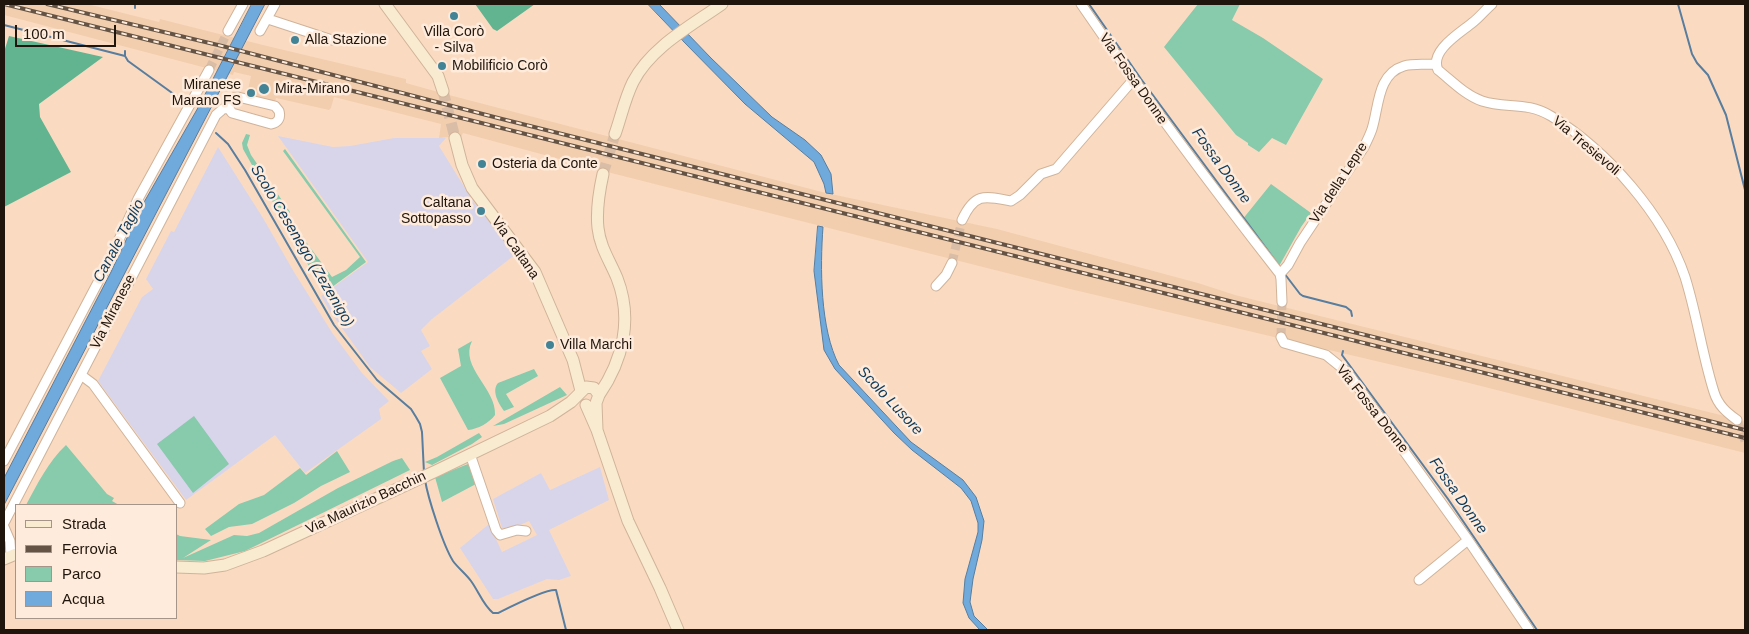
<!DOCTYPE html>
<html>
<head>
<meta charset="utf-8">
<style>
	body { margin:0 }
	#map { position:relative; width:1749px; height:634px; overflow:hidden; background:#fadbc1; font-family:Arial,sans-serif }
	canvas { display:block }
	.frame { position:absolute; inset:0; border:5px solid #20150c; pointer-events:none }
	.legend { position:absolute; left:15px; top:504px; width:162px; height:115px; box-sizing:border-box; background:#feebdb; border:1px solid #a59588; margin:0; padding:6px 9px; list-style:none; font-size:15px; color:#20150c }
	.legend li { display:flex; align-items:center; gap:10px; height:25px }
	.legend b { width:25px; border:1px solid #a59588 }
	.scale { position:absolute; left:15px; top:25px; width:101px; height:22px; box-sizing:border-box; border:2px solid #20150c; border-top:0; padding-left:6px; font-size:15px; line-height:18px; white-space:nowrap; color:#20150c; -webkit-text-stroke:4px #feebdb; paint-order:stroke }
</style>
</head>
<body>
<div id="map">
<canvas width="1749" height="634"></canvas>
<div class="frame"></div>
<ul class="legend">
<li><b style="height:6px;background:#f9ebd0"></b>Strada</li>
<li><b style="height:6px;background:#655445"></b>Ferrovia</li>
<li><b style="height:14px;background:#87caac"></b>Parco</li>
<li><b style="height:14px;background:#70aadd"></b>Acqua</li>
</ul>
<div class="scale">100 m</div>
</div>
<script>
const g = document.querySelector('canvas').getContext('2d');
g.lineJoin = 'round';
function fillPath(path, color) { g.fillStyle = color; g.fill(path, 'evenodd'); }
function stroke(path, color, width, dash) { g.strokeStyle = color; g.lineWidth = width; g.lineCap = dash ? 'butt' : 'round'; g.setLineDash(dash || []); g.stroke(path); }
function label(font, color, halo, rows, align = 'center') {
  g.font = font + ' Arial,sans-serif'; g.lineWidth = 5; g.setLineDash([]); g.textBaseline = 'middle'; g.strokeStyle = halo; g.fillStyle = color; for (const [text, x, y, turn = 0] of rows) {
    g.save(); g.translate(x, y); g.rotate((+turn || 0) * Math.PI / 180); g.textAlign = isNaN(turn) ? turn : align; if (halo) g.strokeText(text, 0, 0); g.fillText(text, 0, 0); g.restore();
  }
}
fillPath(new Path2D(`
	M4 4H87L159 22 160 19 263 45 406 79V83L449 95 826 193 997 229 1198 283 1235 295 1745 421V453L1465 382 1070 289 615 174 463 133 460 139 449 137 439 138 441 124 334 97 331 108 329 110 276 98 275 102 247 94 251 76 234 72 233 75 4 15Z`), '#f2ceae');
fillPath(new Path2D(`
	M278 136 333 147 350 146 394 138H446L439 146 473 201 516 254 432 319 421 330 430 346 421 351 432 369 401 393 370 367 329 310 321 296 368 262Z
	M218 147 263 218 294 272 333 334 362 373 389 401 379 409 381 419 305 473 275 435 186 500 98 381 142 297 153 289 146 279 171 231 174 232Z
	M600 467 609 500 549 530 571 576 559 580 547 579 498 599H493L460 548 489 524 502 552 537 535 529 521 507 531 502 528 493 499 541 473 550 490Z`), '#d8d5ea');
fillPath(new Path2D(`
	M1198 4H1240L1232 20 1263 38 1323 79 1286 145 1272 138 1259 152 1248 145V143L1236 135 1164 47Z
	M246 134 250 135 247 145 251 155 290 212 287 216 332 277 346 270 360 257 283 151 285 149 366 262 324 293 243 149 242 143Z
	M1271 184 1311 213 1301 227 1278 268 1242 220Z
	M472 341C459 367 497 389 495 415 489 423 478 429 468 430L440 378 461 366 458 349Z
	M534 369 538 376 506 394 514 407 504 411C499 404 491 391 498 383Z
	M560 387 567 395 504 424 493 426Z
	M194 416 229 464 193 493 157 444Z
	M479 433 482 437 472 444 432 465 425 462 437 457Z
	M66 445 107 494 114 498 112 501 119 505H26C38 483 48 462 66 445Z
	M337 451 350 472 321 486 294 503 252 524 229 527 211 536 205 529 239 504 264 495 300 468 306 475Z
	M402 458 410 470 245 551 205 561 176 560V534L180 536 211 540 183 558 234 535 247 536 259 533 338 488 393 461Z
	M468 464 470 465 476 484 442 502 435 477Z`), '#87caac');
fillPath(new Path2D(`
	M475 4H535L497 31 493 29Z
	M9 36 103 57 39 104 40 117 71 172 4 207V52Z`), '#62b390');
const water = new Path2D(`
	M252 4H265L4 505V478L111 272 143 204 199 106Z
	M648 4H659L711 58 772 117 805 140 821 155 831 174 833 194 826 193 824 184 814 162 745 104 683 41Z
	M818 226 823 227C820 267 820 329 839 365L911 442 963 480 976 497 984 521 982 540 973 579 970 602 974 616 988 630H980L969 618 963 603 965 579 978 532V523L971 501 961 488 912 450 894 433 835 369 824 350 814 271Z`);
fillPath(water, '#70aadd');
stroke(water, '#587d9e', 1);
stroke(new Path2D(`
	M135 4V8
	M1089 4 1141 79 1280 267
	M1678 4 1692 54 1697 63 1708 75 1726 115 1745 190
	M4 25 125 56
	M125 51V56L128 61 186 103
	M216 133 228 144 245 170 334 325 377 380 411 409 416 417 420 424 422 432 424 473
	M1284 273 1300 294 1303 296 1346 307 1351 311 1352 316
	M1343 351 1342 355 1448 499 1537 630
	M425 480C428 498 443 545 453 561 458 568 466 574 471 581 479 592 483 605 493 613H498C510 607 545 589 556 590L566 630`), '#587d9e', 2);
stroke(new Path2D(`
	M209 70 228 31
	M952 263 962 220
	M1281 337 1282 302
	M1737 420 1745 441`), '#d9bda6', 9, [9, 4.5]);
stroke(new Path2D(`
	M443 91 455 138
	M603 174 615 134`), '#d9bda6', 11, [11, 5.5]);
const street = new Path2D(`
	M1081 4C1144 96 1211 186 1280 274L1281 279 1282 302
	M1492 4C1485 10 1479 18 1472 23 1460 33 1429 51 1438 70 1452 81 1465 95 1482 101 1506 109 1526 101 1551 116 1607 150 1664 215 1685 277 1697 315 1702 354 1714 392 1718 405 1726 412 1737 420
	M268 19 332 40
	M228 31 243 4
	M260 31 275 4
	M238 97 275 106 279 111C281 118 278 123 271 124L232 113C226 106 228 98 238 97Z
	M962 220C975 192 985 196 1011 201L1020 195 1041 174 1056 169 1133 80
	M1280 274 1288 265 1300 243 1364 147C1367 141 1370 135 1372 129 1379 107 1377 74 1404 66 1414 63 1426 65 1435 64
	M936 286 946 275 952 263
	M1281 337 1284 343 1326 355 1347 372 1468 540 1529 630
	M81 375 93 384 180 503
	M470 454 496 530 500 535 517 530 526 531
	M4 461 107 265 138 199 209 70
	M4 523 216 115 223 109 228 108
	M4 527 10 541 11 556
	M1419 580 1468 540`);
const secondary = new Path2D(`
	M385 4 438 76 443 91
	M615 134C621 117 625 98 633 82 651 47 691 26 722 4
	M455 138 462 165 472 188 535 272 573 360 581 391
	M599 395C623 360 633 319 617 278 610 261 600 247 598 228 596 210 599 192 603 174
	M586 405 597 430 628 521 660 588 678 630
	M4 559 16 554
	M176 567 204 568 225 565 263 551 436 471 550 416 571 402 586 387 594 388 599 395 596 403 597 430`);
stroke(street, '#d0b399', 11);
stroke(secondary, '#d0b399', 13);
stroke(street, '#fff', 9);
stroke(secondary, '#f9ebd0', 11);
const rail = new Path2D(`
	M4 4 1745 438
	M47 4 222 46 498 118 1745 430`);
stroke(rail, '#655445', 4);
stroke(rail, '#feebdb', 2, [5.5]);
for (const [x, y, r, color] of [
	[454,16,5,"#428396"],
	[295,40,5,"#428396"],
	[442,66,5,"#428396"],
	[264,89,6,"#428396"],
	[251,93,5,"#428396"],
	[482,164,5,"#428396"],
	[481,211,5,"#428396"],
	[550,345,5,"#428396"]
]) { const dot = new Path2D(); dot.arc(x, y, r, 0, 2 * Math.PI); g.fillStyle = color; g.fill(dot); stroke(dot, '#feebdb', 2); }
label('14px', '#20150c', '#feebdb', [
	["Villa Corò",454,32,"center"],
	["- Silva",454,48,"center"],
	["Alla Stazione",305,40],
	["Mobilificio Corò",452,66],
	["Miranese",241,85,"right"],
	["Marano FS",241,101,"right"],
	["Mira-Mirano",275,89],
	["Osteria da Conte",492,164],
	["Caltana",471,203,"right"],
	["Sottopasso",471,219,"right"],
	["Villa Marchi",560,345]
], 'left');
label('14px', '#20150c', '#feebdb', [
	["Via Fossa Donne",1133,79,55],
	["Via Tresievoli",1586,146,40],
	["Via della Lepre",1339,183,-57],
	["Via Caltana",515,248,55],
	["Via Miranese",113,312,-63],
	["Via Fossa Donne",1372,409,52],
	["Via Maurizio Bacchin",366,503,-25]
]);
label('italic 15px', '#0c395a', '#feebdb', [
	["Fossa Donne",1221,166,54],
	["Canale Taglio",119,241,-62],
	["Scolo Cesenego (Zezenigo)",302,246,59],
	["Scolo Lusore",890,401,47],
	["Fossa Donne",1458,496,55]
]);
</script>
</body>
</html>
